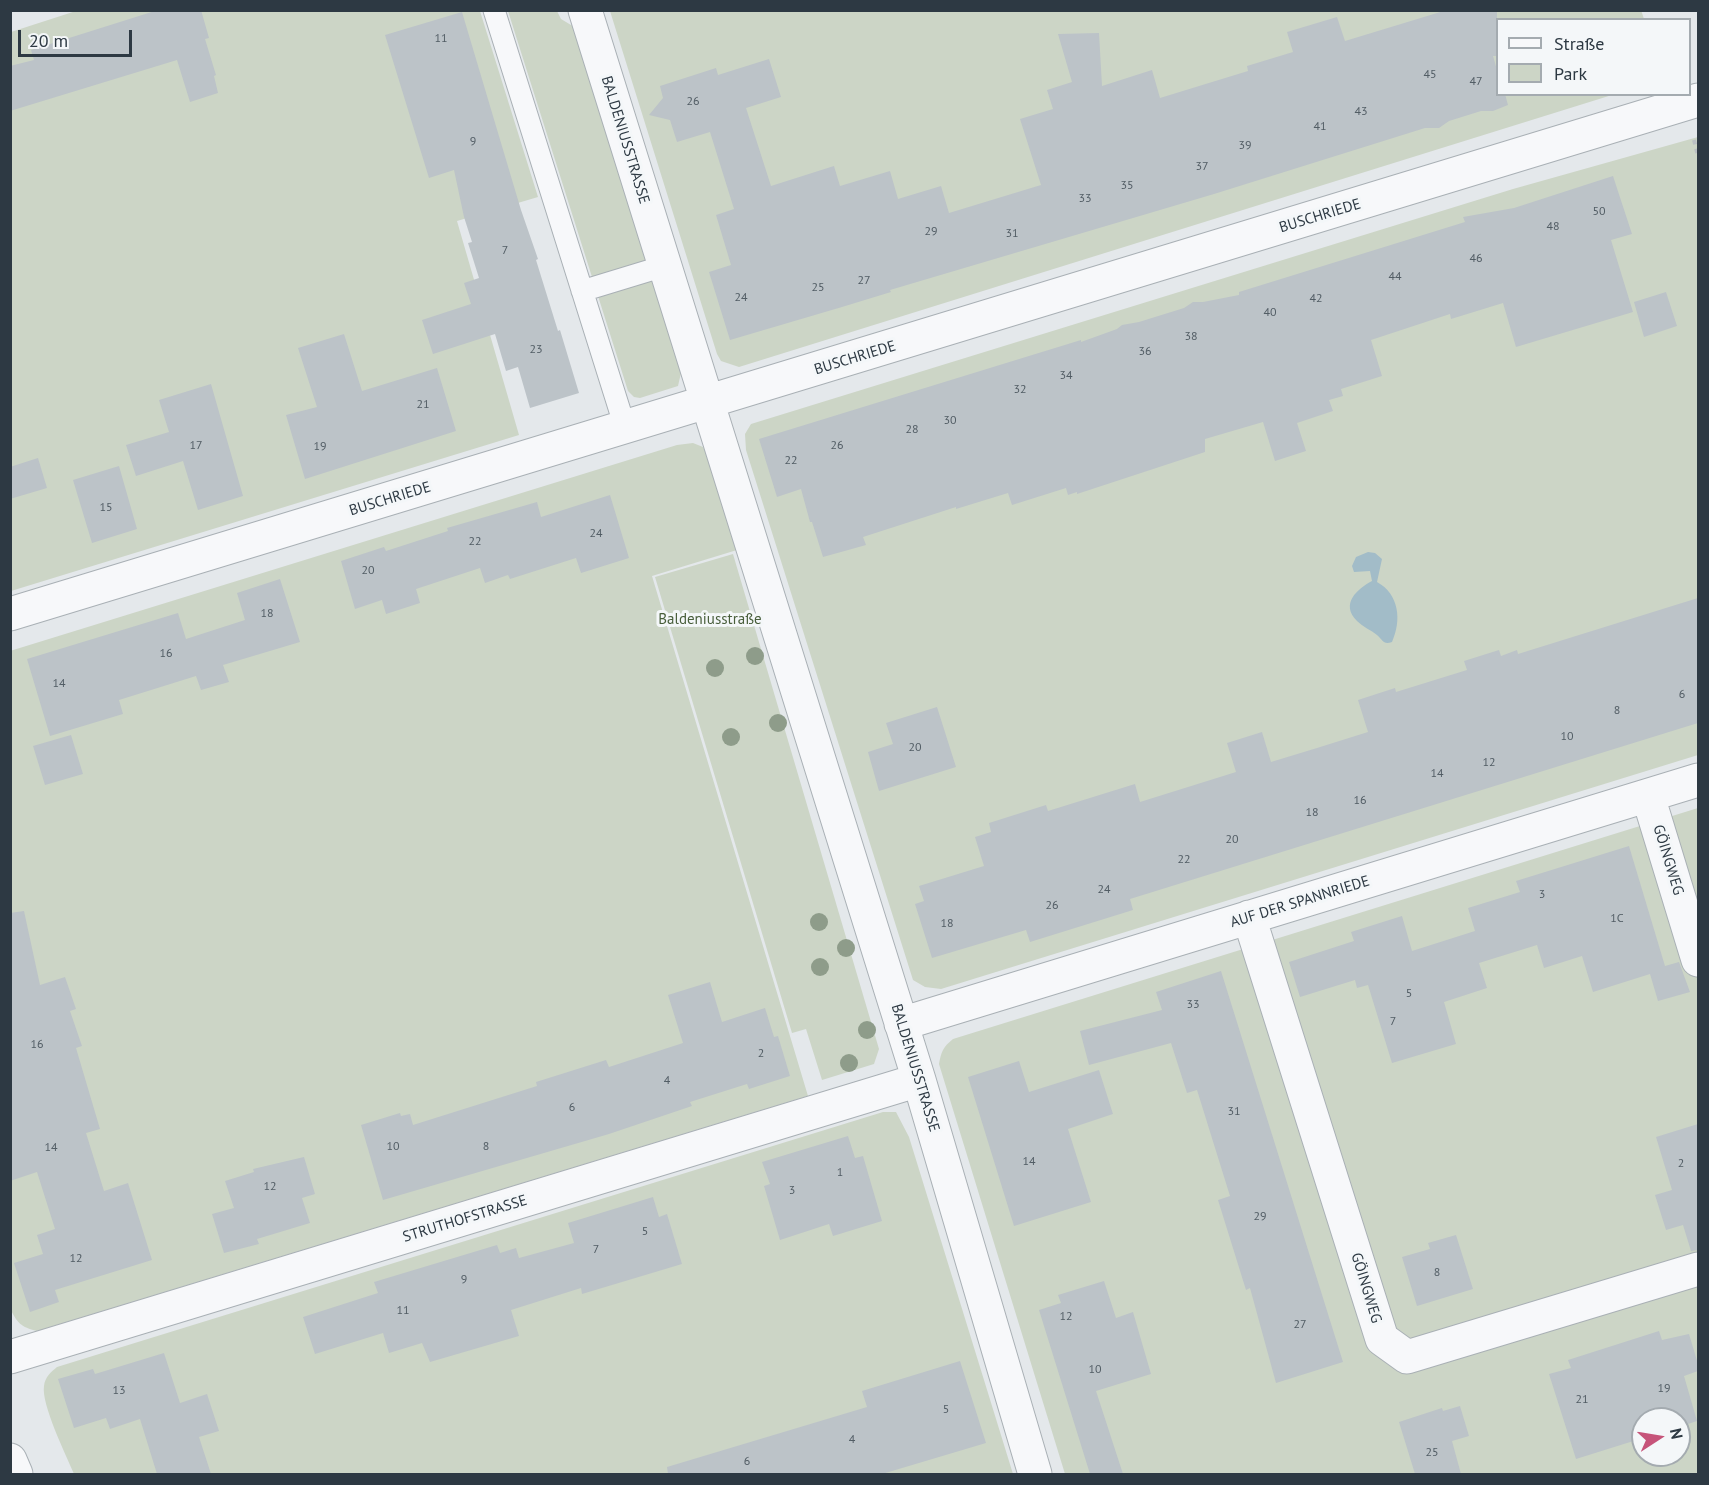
<!DOCTYPE html>
<html>
<head>
<meta charset="utf-8">
<style>
	body { margin:0 }
	#map { position:relative; width:1709px; height:1485px; overflow:hidden; background:#e4e8eb; font-family:"PT Sans",sans-serif }
	canvas { display:block }
	.frame { position:absolute; inset:0; border:12px solid #2d3943; pointer-events:none }
	.legend { position:absolute; left:1496px; top:18px; width:195px; height:78px; box-sizing:border-box; background:#f4f7f9; border:2px solid #a4abb0; margin:0; padding:8px 10px; list-style:none; font-size:18px; color:#2d3943 }
	.legend li { display:flex; align-items:center; gap:12px; height:30px }
	.legend b { width:30px; border:2px solid #a4abb0 }
	.north { position:absolute; left:1631px; top:1407px; width:60px; height:60px; box-sizing:border-box; background:#f4f7f9; border:2px solid #a4abb0; border-radius:50%; rotate:78deg; font-size:16px; font-weight:700; line-height:24px; text-align:center; color:#2d3943 }
	.north::after { content:''; display:block; margin:auto; width:21px; height:27px; background:#c6547a; clip-path:polygon(50% 0,100% 100%,50% 72%,0 100%) }
	.scale { position:absolute; left:18px; top:30px; width:114px; height:27px; box-sizing:border-box; border:3px solid #2d3943; border-top:0; padding-left:8px; font-size:18px; line-height:21px; white-space:nowrap; color:#2d3943; -webkit-text-stroke:4px #f4f7f9; paint-order:stroke }
</style>
</head>
<body>
<div id="map">
<canvas width="1709" height="1485"></canvas>
<div class="frame"></div>
<ul class="legend">
<li><b style="height:8px;background:#f7f8fa"></b>Straße</li>
<li><b style="height:16px;background:#ccd5c6"></b>Park</li>
</ul>
<div class="north">N</div>
<div class="scale">20 m</div>
</div>
<script>
const g = document.querySelector('canvas').getContext('2d');
g.lineJoin = 'round';
function fillPath(path, color) { g.fillStyle = color; g.fill(path, 'evenodd'); }
function stroke(path, color, width, dash) { g.strokeStyle = color; g.lineWidth = width; g.lineCap = dash ? 'butt' : 'round'; g.setLineDash(dash || []); g.stroke(path); }
function label(font, color, halo, rows, align = 'center') {
  g.font = font + ' "PT Sans",sans-serif'; g.lineWidth = 6; g.setLineDash([]); g.textBaseline = 'middle'; g.strokeStyle = halo; g.fillStyle = color; for (const [text, x, y, turn = 0] of rows) {
    g.save(); g.translate(x, y); g.rotate((+turn || 0) * Math.PI / 180); g.textAlign = isNaN(turn) ? turn : align; if (halo) g.strokeText(text, 0, 0); g.fillText(text, 0, 0); g.restore();
  }
}
fillPath(new Path2D(`
	M79 10 480 11 538 197 457 221 519 435 11 591V32Z
	M1641 10 1644 19 1498 20V94L1612 95 739 367 721 361 717 354 610 11Z
	M508 11H557L561 19 576 28 683 364 678 386 640 398 634 397 628 391Z
	M1698 137V755L941 989 925 987 913 980 746 450 745 434 751 424 1513 189Z
	M693 443 703 447 712 465 737 550 652 576 808 1096 37 1331C21 1327 17 1323 10 1308V651L677 445Z
	M733 554 879 1049 874 1064 822 1080 806 1029 792 1033 655 577Z
	M1698 808V1474H1065L939 1064C941 1052 943 1047 953 1039ZM1643 1419H1679V1455H1643Z
	M883 1112H896L909 1137 1013 1474H74C66 1455 41 1404 44 1386 45 1377 51 1372 57 1367Z`), '#ccd5c6');
fillPath(new Path2D(`
	M1368 552 1375 553 1382 559 1377 582C1399 594 1402 620 1392 642 1383 645 1383 640 1377 635 1371 630 1363 627 1357 621 1340 604 1357 589 1372 581L1370 571 1354 572 1352 566 1356 557Z`), '#a2bcc8');
fillPath(new Path2D(`
	M158 10H201L209 38 205 39 216 75 214 76 218 93 190 102 177 60 10 111V66L34 60 31 50Z
	M1447 10H1497V56H1493L1497 70V94H1505L1508 105 1493 111H1481L1449 121 1439 128H1425L1214 194 890 290 891 292 842 307 730 340 709 272 731 265 716 215 734 209 710 132 677 142 670 120 649 115 663 98 660 86 716 68 718 75 769 59 781 97 746 108 771 186 834 166 840 186 890 171 898 199 941 186 949 213 1041 185 1020 119 1053 109 1047 90 1072 82 1058 34 1099 33 1102 86 1152 70 1160 98 1248 71 1247 66 1293 52 1287 32 1337 17 1345 41Z
	M462 12 521 210 538 259 536 260 558 331 560 330 579 393 530 408 518 367 506 371 495 334 433 354 422 320 471 304 464 283 479 278 468 243 472 242 464 217 454 170 429 178 385 35Z
	M1613 176 1632 234 1611 240 1633 312 1516 347 1503 303 1451 319 1450 314 1371 340 1382 376 1341 389 1343 396 1329 400 1333 411 1297 423 1306 451 1275 461 1263 422 1205 439V452L1077 494V492L1068 495 1066 488 1012 505 1008 493 956 509V507L863 537 866 545 823 557 812 522H810L801 489 777 497 759 439 1081 340V342L1117 329 1122 325 1139 322 1184 308 1193 302H1203L1239 295V292L1465 222 1463 217 1514 208Z
	M1666 292 1677 326 1644 337 1634 302Z
	M344 334 362 391 437 368 456 431 305 479 286 415 317 407 298 348Z
	M211 384 243 496 198 510 183 461 136 476 126 445 169 432 159 400Z
	M38 458 47 488 10 499V467Z
	M119 466 137 529 92 543 73 480Z
	M610 495 629 558 581 573 576 558 510 579 508 575 485 583 480 568 416 589 420 603 386 614 382 600 355 609 341 561 384 547 386 551 448 531 447 528 537 502 541 517Z
	M280 579 300 642 223 665 229 682 201 690 196 676 119 700 123 714 50 736 27 659 178 613 186 639 245 620 237 593Z
	M1698 598V723L1130 899 1133 910 1030 942 1026 930 932 958 915 904 924 901 919 886 984 866 975 837 991 832 989 823 1046 805 1048 811 1135 784 1140 802 1236 772 1227 743 1262 732 1271 762 1317 748 1368 732 1358 700 1395 688 1396 692 1467 670 1464 661 1499 650 1501 656 1517 650 1518 654Z
	M937 707 956 767 879 791 868 752 893 744 886 723Z
	M71 735 83 774 45 785 33 746Z
	M1629 846 1665 966 1679 962 1690 992 1658 1001 1650 974 1593 992 1582 956 1544 968 1537 945 1479 963 1487 988 1444 1002 1456 1044 1392 1063 1368 985 1357 988 1355 980 1300 997 1289 962 1354 941 1351 932 1402 916 1412 951 1475 931 1468 908 1520 892 1516 881Z
	M24 911 40 985 65 977 76 1009 70 1011 82 1046 76 1048 100 1129 86 1133 104 1191 128 1183 152 1260 55 1290 59 1302 30 1312 14 1263 43 1254 37 1235 55 1229 37 1172 10 1181V913Z
	M1221 971 1343 1362 1276 1383 1250 1288 1246 1290 1218 1200 1230 1196 1197 1090 1187 1093 1171 1043 1089 1065 1080 1031 1162 1010 1156 992Z
	M710 982 722 1022 765 1008 774 1037 778 1036 790 1076 749 1089 747 1084 690 1102 692 1106 609 1134 383 1200 361 1125 400 1113 401 1116 410 1114 413 1125 537 1086 536 1082 606 1060 609 1067 683 1043 668 995Z
	M1019 1061 1029 1092 1099 1070 1113 1114 1068 1129 1091 1202 1014 1226 968 1077Z
	M1698 1124V1250L1691 1251 1683 1225 1666 1230 1655 1195 1672 1190 1656 1137Z
	M848 1136 855 1158 863 1156 882 1221 833 1236 829 1224 780 1240 764 1186 770 1184 762 1162Z
	M304 1157 315 1194 302 1198 310 1223 257 1239 259 1244 224 1253 212 1214 234 1208 225 1181 254 1172 253 1169Z
	M653 1197 659 1217 667 1214 682 1264 582 1294 581 1288 511 1310 519 1336 430 1362 422 1343 389 1353 383 1333 315 1354 303 1317 378 1293 374 1282 497 1245 500 1253 516 1248 519 1258 574 1243 568 1223Z
	M1456 1235 1473 1289 1417 1306 1402 1257 1430 1249 1428 1243Z
	M1104 1281 1116 1318 1133 1312 1151 1374 1096 1391 1123 1474H1090L1039 1310 1061 1303 1058 1295Z
	M1659 1331 1662 1340 1689 1334 1698 1364V1371L1684 1376 1697 1421 1679 1427V1419H1643V1438L1576 1459 1549 1374 1571 1368 1568 1360Z
	M164 1353 180 1403 207 1394 219 1431 199 1437 211 1474H157L140 1419 110 1429 106 1418 74 1428 58 1379 93 1369 95 1374Z
	M960 1361 986 1443 882 1474H668L667 1467 867 1407 862 1391Z
	M1460 1406 1469 1436 1452 1441 1461 1474H1415L1399 1422 1442 1408 1443 1411Z`), '#bcc3c8');
const service = new Path2D(`
	M494 10 625 427
	M582 291 664 266`);
const minor = new Path2D(`
	M585 10 919 1080 1035 1474
	M10 614 1698 100
	M1648 796 1698 960
	M1249 917 1382 1339 1407 1357 1698 1269
	M901 1024 1698 780
	M10 1357 919 1080`);
const tertiary = new Path2D(`
	M10 1460 16 1474`);
stroke(service, '#a9b0b5', 23);
stroke(minor, '#a9b0b5', 35);
stroke(tertiary, '#a9b0b5', 35);
stroke(new Path2D(`
	M1694 140 1698 156`), '#babfc3', 4, [4.5, 4.5]);
stroke(service, '#f7f8fa', 21);
stroke(minor, '#f7f8fa', 33);
stroke(tertiary, '#f7f8fa', 33);
g.fillStyle = '#8e9c8a';
for (const [x, y] of [
	[755,656],
	[715,668],
	[778,723],
	[731,737],
	[819,922],
	[846,948],
	[820,967],
	[867,1030],
	[849,1063]
]) { g.beginPath(); g.arc(x, y, 9, 0, 2 * Math.PI); g.fill(); }
label('12px', '#515c64', null, [
	["11",441,39],
	["45",1430,75],
	["47",1476,82],
	["26",693,102],
	["43",1361,112],
	["41",1320,127],
	["9",473,142],
	["39",1245,146],
	["37",1202,167],
	["35",1127,186],
	["33",1085,199],
	["50",1599,212],
	["48",1553,227],
	["29",931,232],
	["31",1012,234],
	["7",505,251],
	["46",1476,259],
	["44",1395,277],
	["27",864,281],
	["25",818,288],
	["24",741,298],
	["42",1316,299],
	["40",1270,313],
	["38",1191,337],
	["23",536,350],
	["36",1145,352],
	["34",1066,376],
	["32",1020,390],
	["21",423,405],
	["30",950,421],
	["28",912,430],
	["17",196,446],
	["26",837,446],
	["19",320,447],
	["22",791,461],
	["15",106,508],
	["24",596,534],
	["22",475,542],
	["20",368,571],
	["18",267,614],
	["16",166,654],
	["14",59,684],
	["6",1682,695],
	["8",1617,711],
	["10",1567,737],
	["20",915,748],
	["12",1489,763],
	["14",1437,774],
	["16",1360,801],
	["18",1312,813],
	["20",1232,840],
	["22",1184,860],
	["24",1104,890],
	["3",1542,895],
	["26",1052,906],
	["1C",1617,919],
	["18",947,924],
	["5",1409,994],
	["33",1193,1005],
	["7",1393,1022],
	["16",37,1045],
	["2",761,1054],
	["4",667,1081],
	["6",572,1108],
	["31",1234,1112],
	["10",393,1147],
	["8",486,1147],
	["14",51,1148],
	["14",1029,1162],
	["2",1681,1164],
	["1",840,1173],
	["12",270,1187],
	["3",792,1191],
	["29",1260,1217],
	["5",645,1232],
	["7",596,1250],
	["12",76,1259],
	["8",1437,1273],
	["9",464,1280],
	["11",403,1311],
	["12",1066,1317],
	["27",1300,1325],
	["10",1095,1370],
	["19",1664,1389],
	["13",119,1391],
	["21",1582,1400],
	["5",946,1410],
	["4",852,1440],
	["25",1432,1453],
	["6",747,1462]
]);
label('15px', '#2d3943', '#f4f7f9', [
	["BALDENIUSSTRASSE",625,140,73],
	["BUSCHRIEDE",1320,216,-17],
	["BUSCHRIEDE",855,358,-17],
	["BUSCHRIEDE",390,499,-17],
	["GÖINGWEG",1668,860,73],
	["AUF DER SPANNRIEDE",1300,902,-17],
	["BALDENIUSSTRASSE",915,1068,73],
	["STRUTHOFSTRASSE",465,1219,-17],
	["GÖINGWEG",1366,1288,73]
]);
label('15px', '#485e3b', '#f4f7f9', [
	["Baldeniusstraße",710,620]
]);
</script>
</body>
</html>
